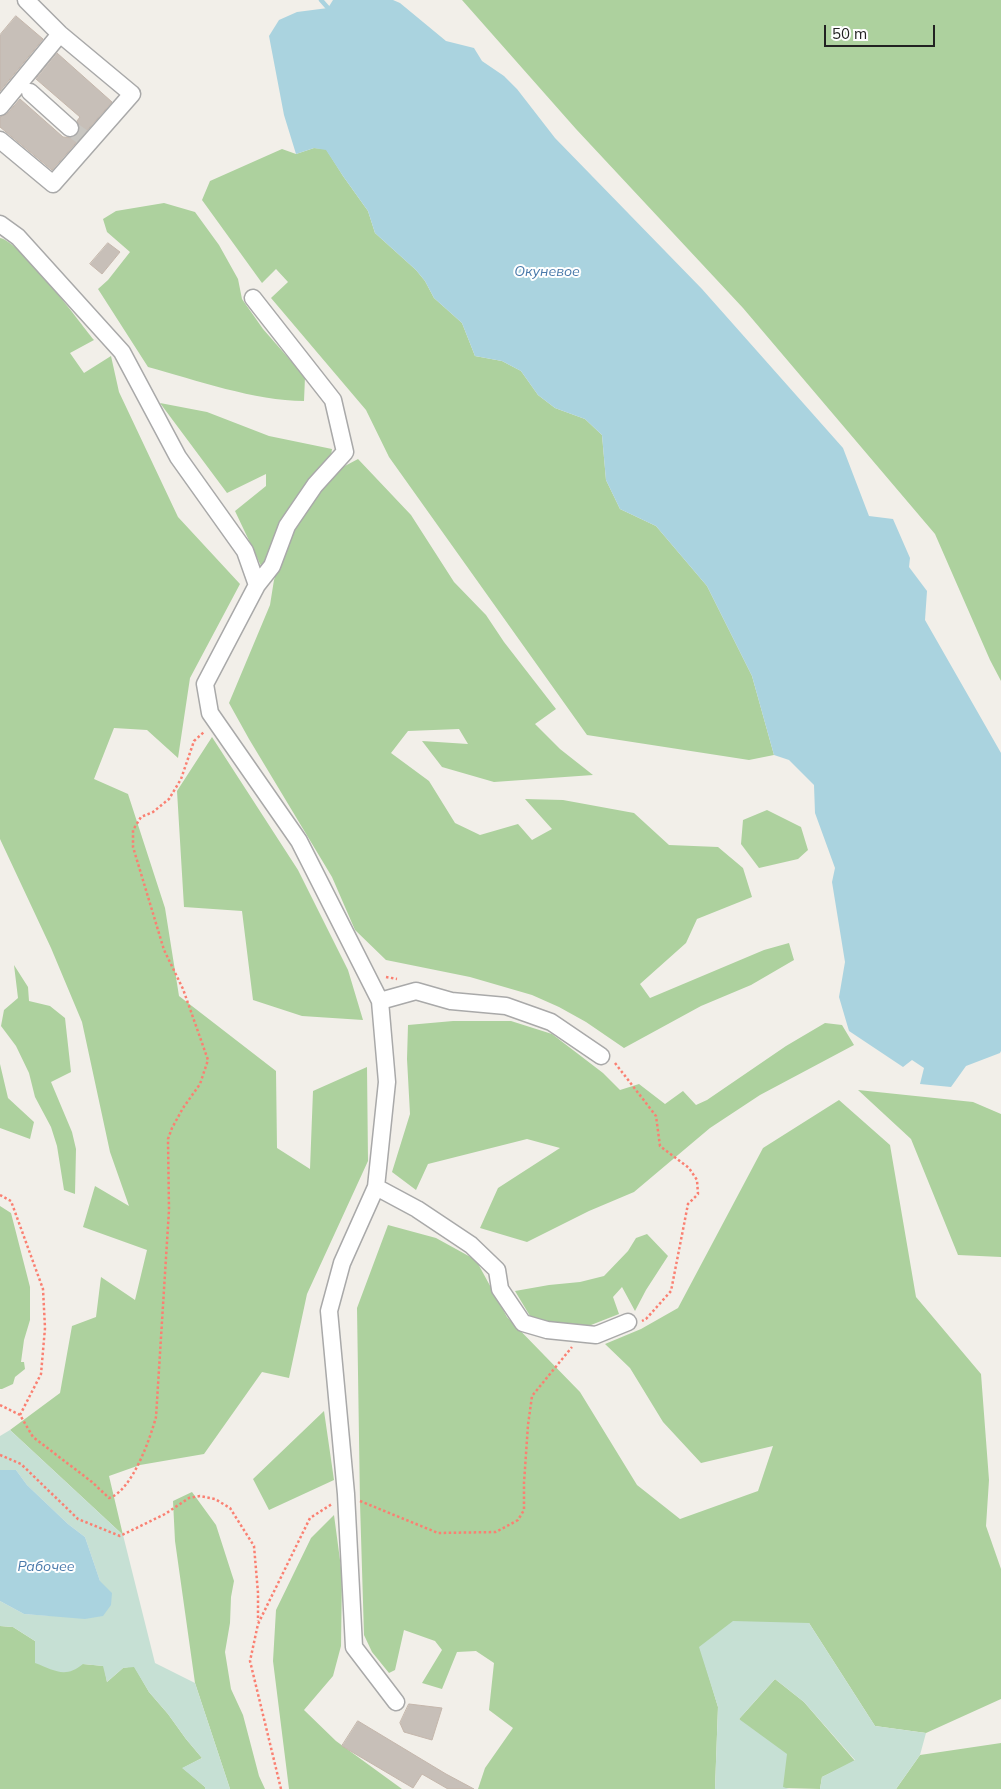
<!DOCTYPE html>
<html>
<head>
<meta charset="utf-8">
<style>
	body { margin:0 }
	#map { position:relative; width:1001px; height:1789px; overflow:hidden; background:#f2efe9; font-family:Mulish,sans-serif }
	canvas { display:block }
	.scale { position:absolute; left:824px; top:25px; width:111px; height:22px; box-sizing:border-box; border:2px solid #222; border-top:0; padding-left:6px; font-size:15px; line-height:18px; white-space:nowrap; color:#222; -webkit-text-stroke:4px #fff; paint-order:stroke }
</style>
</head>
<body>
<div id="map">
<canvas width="1001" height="1789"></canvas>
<div class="scale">50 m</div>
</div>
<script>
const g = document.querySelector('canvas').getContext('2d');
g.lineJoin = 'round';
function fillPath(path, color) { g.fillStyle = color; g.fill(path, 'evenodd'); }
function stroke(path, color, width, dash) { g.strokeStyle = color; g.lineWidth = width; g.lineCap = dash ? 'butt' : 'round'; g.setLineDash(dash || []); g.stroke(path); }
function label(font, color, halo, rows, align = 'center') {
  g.font = font + ' Mulish,sans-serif'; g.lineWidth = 4; g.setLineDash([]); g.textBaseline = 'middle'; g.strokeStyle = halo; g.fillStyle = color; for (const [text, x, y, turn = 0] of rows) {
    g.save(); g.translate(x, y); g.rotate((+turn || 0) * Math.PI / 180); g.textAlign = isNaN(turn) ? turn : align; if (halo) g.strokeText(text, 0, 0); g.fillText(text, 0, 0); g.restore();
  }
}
fillPath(new Path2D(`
	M462 0H1001V681L990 660 935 534 743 308 576 129Z
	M314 148 326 149 343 176 368 211 375 233 416 270 425 281 434 298 462 323 475 356 502 361 521 371 538 395 555 408 585 419 602 435 606 480 620 509 656 526 707 586 752 676 774 755 749 760 587 735 389 457 366 410 271 298 288 282 276 269 262 283 202 200 210 181 282 149 296 154Z
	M164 203 195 212 219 245 238 279 242 299 263 329 305 377 304 401C255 401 196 380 148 367L98 289 108 280 130 252 107 232 103 219 116 211Z
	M0 238C21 242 78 320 94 340L70 353 84 373 111 356 119 392 178 517 240 584 190 678 178 758 147 730 114 728 94 779 128 794 165 908 179 996 276 1071 277 1148 310 1169 313 1091 367 1067 368 1161 307 1294 289 1378 262 1372 204 1454 140 1465 109 1476 123 1535 10 1430 60 1393 72 1326 96 1317 101 1277 135 1300 147 1250 83 1227 95 1186 129 1206 110 1152 82 1022 51 948 0 839Z
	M160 403 207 412 269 436 332 449 331 456 262 568 235 511 266 486V474L227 493Z
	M358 459 411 515 454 582 486 615 504 642 556 709 535 724 560 749 593 775 494 782 442 767 422 741 468 744 459 729 408 731 391 753 429 781 455 823 480 835 518 824 532 840 552 829 525 799 563 800 634 813 669 845 718 847 743 868 752 897 697 919 686 943 640 984 650 998 764 950 789 943 794 960 751 985 701 1006 624 1048 586 1022 559 1007 532 995 470 977 386 960 355 930 332 877 249 739 229 703 270 605 274 580 290 528 328 475Z
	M212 737 298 870 348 970 363 1020 302 1016 253 1000 242 911 184 907 177 791Z
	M767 810 801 827 808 850 798 859 759 868 741 844 743 820Z
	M14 965 28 987 29 1001 50 1006 65 1018 71 1072 51 1082 72 1132 76 1149 75 1194 64 1190 57 1146 51 1127 35 1097 29 1073 16 1046 1 1026 4 1010 18 998Z
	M453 1021H511L552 1034 603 1073 620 1090 639 1084 665 1104 683 1091 696 1105 707 1100 786 1046 825 1023 842 1025 854 1045 760 1095 710 1128 634 1192 589 1211 527 1242 480 1228 498 1188 560 1148 527 1139 428 1164 416 1190 392 1172 410 1114 407 1059 408 1025Z
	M0 1064 8 1098 34 1122 30 1139 0 1128Z
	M858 1090 973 1102 1001 1114V1257L958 1255 911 1139Z
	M839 1100 890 1145 916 1297 981 1374 989 1480 986 1526 1001 1569V1699L926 1733 875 1726 809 1623 700 1647 718 1707 715 1789H478L485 1768 513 1728 489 1710 494 1663 476 1651 457 1652 442 1689 422 1683 442 1650 435 1641 404 1630 395 1670 389 1673 372 1652 364 1635 360 1503 357 1308 388 1225 436 1238 476 1260 507 1317 580 1392 637 1485 680 1519 758 1491 773 1446 701 1463 663 1422 630 1368 605 1344 641 1329 678 1308 763 1148Z
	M0 1206 11 1213 30 1287V1320L24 1340 21 1362H24L25 1369 15 1377 13 1384 2 1389H0Z
	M647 1234 668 1256 646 1290 635 1311 622 1287 613 1297 619 1314 591 1325 561 1326 530 1316 515 1291 549 1285 580 1282 604 1276 628 1251 636 1238Z
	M324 1411 334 1480 269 1510 253 1479Z
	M192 1492 216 1525 234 1581 231 1597 230 1623 225 1652 231 1689 243 1715 259 1776 265 1789H230L195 1683 175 1541 173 1501Z
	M334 1515 342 1575 341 1646 333 1676 304 1710 336 1741 402 1789H289L273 1661 276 1610 311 1538Z
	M0 1626 13 1627 35 1641 83 1664 104 1666 107 1682 123 1668 134 1666 149 1692 168 1714 186 1739 202 1758 183 1768 205 1787V1789H0Z
	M775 1679 804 1702 855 1761 822 1777 820 1789 783 1788 739 1719Z
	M1001 1743V1789H896L920 1755Z`), '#add19e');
fillPath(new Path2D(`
	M10 1430 123 1535 155 1663 195 1683 230 1789H205V1787L182 1768 202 1758 186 1739 168 1714 149 1692 134 1667 123 1668 107 1682 103 1666 83 1664C65 1679 54 1670 35 1663V1641L13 1627 0 1626V1601L24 1614 52 1616 100 1581 85 1537 68 1524 27 1485 16 1470H0V1436Z
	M733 1621 809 1623 875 1726 926 1733 920 1755 896 1789H820L822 1777 855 1760 804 1702 775 1679 739 1719 787 1754 783 1787 789 1789H715L718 1707 699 1647Z`), '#c6e0d4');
fillPath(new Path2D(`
	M333 0H393L400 3 446 41 474 48 482 61 504 76 517 89 555 138 702 289 843 448 869 516 893 519 910 558 909 567 927 591 925 620 1001 753V1051L1000 1053 966 1066 951 1087 920 1084 924 1068 912 1060 903 1067 849 1031 839 997 845 962 832 882 835 868 815 813 814 785 789 760 774 755 752 676 707 586 656 526 620 509 606 480 602 435 585 419 555 408 538 395 521 371 502 361 475 356 462 323 434 298 425 281 416 270 375 233 368 211 343 176 326 150 314 148 296 154 284 115 269 36 279 20 297 12 328 8Z
	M0 1470H16L27 1485 68 1524 85 1537 100 1581 112 1593 111 1605 103 1616 85 1619 24 1614 0 1601Z`), '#aad3df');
stroke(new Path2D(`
	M321 0 328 8`), '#aad3df', 4.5);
const building = new Path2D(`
	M16 16 43 39 0 91V35Z
	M57 53 112 102 52 170 0 127V117L7 114 20 99 63 137 73 138 77 135 80 130 77 121 80 117 36 79Z
	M108 243 120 252 102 274 90 264Z
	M409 1704 442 1708 432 1740 404 1732 400 1723Z
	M358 1721 446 1774 474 1789H448L422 1774 413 1788 342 1746Z`);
fillPath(building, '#c7bfb8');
stroke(building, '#c4b6ab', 1);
stroke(new Path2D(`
	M70 128 84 138`), '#c8c6c1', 16, [16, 8]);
const minor = new Path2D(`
	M30 92 70 128
	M0 107 60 34
	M0 140 53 184 132 94 60 34 26 0
	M0 224 18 237 122 352 178 457 245 551 257 585 205 684 210 713 299 841 380 1001 387 1082 376 1187 342 1263 329 1311 346 1494 354 1647 396 1702
	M253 298 333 400 345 452 315 485 287 526 272 566 257 585
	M380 1001 416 991 451 1001 506 1006 551 1022 601 1056
	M376 1187 417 1209 471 1245 497 1270 500 1289 523 1323 547 1330 596 1335 628 1322`);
stroke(minor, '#a9a9a9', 19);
stroke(new Path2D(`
	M386 977 397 979
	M615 1063 656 1116 660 1146 689 1168 697 1180 698 1194 688 1204 671 1291 646 1319 642 1321
	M0 1195 11 1201 43 1289 45 1328 41 1374 20 1415 33 1437 92 1482 109 1498C132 1491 150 1439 156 1417L169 1210 168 1139 172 1128 183 1108 200 1084 208 1060 183 989 164 950 133 847V830L141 817 153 812 169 799 181 779 194 741 204 732
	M0 1405 20 1415
	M0 1455 21 1464 78 1519 120 1536 165 1514 189 1498 200 1496 215 1499 230 1508 254 1546 258 1593V1621
	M360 1501 438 1533 496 1532 518 1520 524 1510V1483L528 1425 532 1396 572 1347
	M281 1789 250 1661 258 1624 310 1518 332 1504`), '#fa8072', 2.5, [2.5, 2.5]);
stroke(minor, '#fff', 16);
label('italic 14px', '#4a7aab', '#fff', [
	["Окуневое",547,272],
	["Рабочее",46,1567]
]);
</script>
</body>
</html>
